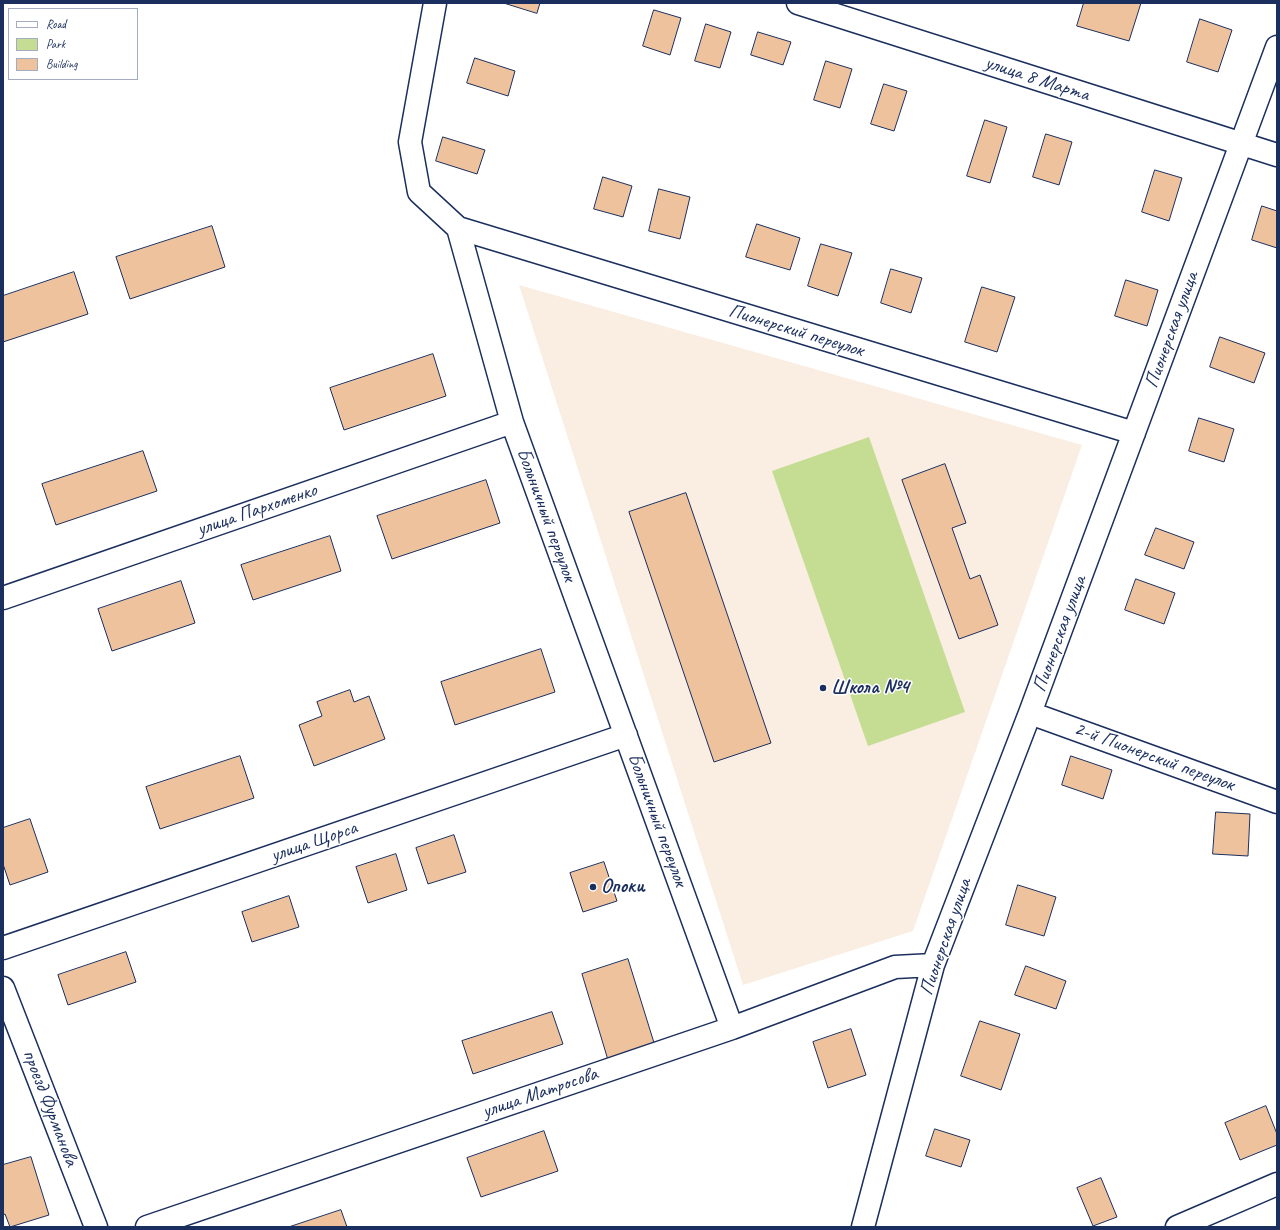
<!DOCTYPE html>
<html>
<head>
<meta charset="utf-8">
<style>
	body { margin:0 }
	#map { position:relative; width:1280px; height:1230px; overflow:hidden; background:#fff; font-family:Caveat,sans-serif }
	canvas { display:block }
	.frame { position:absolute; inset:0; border:4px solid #1b2f5e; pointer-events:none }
	.legend { position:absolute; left:8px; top:8px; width:130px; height:72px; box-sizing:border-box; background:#fff; border:1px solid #a4acbf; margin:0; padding:5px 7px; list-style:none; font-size:12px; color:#1b2f5e }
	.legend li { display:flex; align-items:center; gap:8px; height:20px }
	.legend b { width:20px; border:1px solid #a4acbf }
</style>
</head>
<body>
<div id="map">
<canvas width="1280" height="1230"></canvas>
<div class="frame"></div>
<ul class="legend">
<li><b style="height:5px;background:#fff"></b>Road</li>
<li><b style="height:11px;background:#c5dd93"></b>Park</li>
<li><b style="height:11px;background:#efc29e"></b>Building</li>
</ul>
</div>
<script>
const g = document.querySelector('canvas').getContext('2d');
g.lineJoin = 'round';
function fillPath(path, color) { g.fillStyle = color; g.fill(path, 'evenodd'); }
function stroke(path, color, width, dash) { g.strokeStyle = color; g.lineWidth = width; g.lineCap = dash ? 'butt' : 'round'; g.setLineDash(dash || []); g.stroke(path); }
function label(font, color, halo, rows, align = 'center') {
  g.font = font + ' Caveat,sans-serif'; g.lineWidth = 3; g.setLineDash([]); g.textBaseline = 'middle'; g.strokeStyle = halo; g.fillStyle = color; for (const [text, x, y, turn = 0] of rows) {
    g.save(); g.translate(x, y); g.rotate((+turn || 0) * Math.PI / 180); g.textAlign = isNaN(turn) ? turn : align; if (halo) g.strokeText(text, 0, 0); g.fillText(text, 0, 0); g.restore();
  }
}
fillPath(new Path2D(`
	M519 285 1082 445 913 931 743 985Z`), '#faede2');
fillPath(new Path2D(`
	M869 437 965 712 868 746 772 471Z`), '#c5dd93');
const building = new Path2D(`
	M504 3H540L537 13Z
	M1084 3H1141L1129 41 1077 26Z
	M654 10 681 18 670 55 643 46Z
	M1200 19 1232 30 1218 72 1187 62Z
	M706 24 731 32 720 68 695 61Z
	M758 32 791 42 783 65 751 55Z
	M475 58 515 71 508 96 467 83Z
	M826 61 852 69 840 108 814 100Z
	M884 84 907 91 894 131 871 124Z
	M985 120 1007 127 990 183 967 176Z
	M1046 134 1072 142 1059 185 1033 177Z
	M443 137 485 150 477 174 436 161Z
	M1155 170 1182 178 1169 221 1142 212Z
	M603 177 632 186 623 217 594 209Z
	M659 189 690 197 680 239 649 231Z
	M1262 206 1277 211V248L1252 240Z
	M757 224 800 238 790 270 746 257Z
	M212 226 225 267 130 299 116 257Z
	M821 244 852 253 838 296 808 286Z
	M891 269 922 278 911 313 881 303Z
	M74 272 88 314 3 342V296Z
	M1126 280 1158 290 1147 326 1115 316Z
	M982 287 1015 297 997 352 965 342Z
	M1220 337 1265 353 1254 383 1210 367Z
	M433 354 446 396 344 430 330 388Z
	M1199 418 1234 429 1224 462 1189 451Z
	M143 451 157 491 56 525 42 484Z
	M945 464 966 523 952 528 970 579 980 575 998 625 959 639 902 480Z
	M486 480 500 523 392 559 377 516Z
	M686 493 771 743 714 762 629 512Z
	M1156 528 1194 542 1184 569 1145 555Z
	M330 536 341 571 253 600 241 565Z
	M1136 579 1175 593 1164 624 1125 610Z
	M181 581 195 623 112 651 98 609Z
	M541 649 555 692 455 725 441 682Z
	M350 690 354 702 369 696 385 739 314 766 299 725 322 716 317 702Z
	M240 756 254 798 160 829 146 787Z
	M1071 756 1112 770 1103 799 1062 785Z
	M1216 812 1250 814 1248 856 1213 854Z
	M30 819 48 872 10 885 3 864V828Z
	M454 835 466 872 428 884 416 848Z
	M396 854 407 890 368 903 356 867Z
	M604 862 617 901 583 912 570 873Z
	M1018 885 1056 897 1044 936 1006 925Z
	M289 896 299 927 252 942 242 912Z
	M126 952 136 982 68 1005 58 975Z
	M628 959 655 1046 608 1060 582 974Z
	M1026 966 1066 981 1056 1009 1015 995Z
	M552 1012 563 1044 473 1074 462 1041Z
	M980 1021 1020 1034 1001 1090 961 1076Z
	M851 1029 866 1075 828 1088 813 1042Z
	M1266 1106 1277 1134V1145L1240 1160 1225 1123Z
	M935 1129 970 1140 961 1167 926 1156Z
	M544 1131 558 1171 481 1197 467 1158Z
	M31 1157 49 1215 10 1227 5 1214 3 1215V1165Z
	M1101 1178 1117 1217 1093 1226 1077 1188Z
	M341 1210 347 1227H289Z`);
fillPath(building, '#efc29e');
stroke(building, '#1b2f5e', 1);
const minor = new Path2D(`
	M435 3 410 142 419 192 458 228 512 422 732 1028
	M798 3 1277 155
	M458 228 1134 433
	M3 598 512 422
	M1030 713 1277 802
	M3 948 626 735
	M3 988 96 1227
	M147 1227 732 1028 895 967 933 965
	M863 1227 933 965 1030 713 1277 47
	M1177 1227 1277 1184`);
stroke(minor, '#1b2f5e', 25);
stroke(minor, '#fff', 22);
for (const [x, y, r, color] of [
	[823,688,4,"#1b2f5e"],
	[593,887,4,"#1b2f5e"]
]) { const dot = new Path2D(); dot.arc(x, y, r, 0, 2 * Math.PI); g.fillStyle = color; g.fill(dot); stroke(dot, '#fff', 1.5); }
label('20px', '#1b2f5e', '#fff', [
	["улица 8 Марта",1037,79,18],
	["Пионерская улица",1172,330,-70],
	["Пионерский переулок",796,331,17],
	["улица Пархоменко",257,510,-19],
	["Больничный переулок",546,515,70],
	["Пионерская улица",1060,634,-70],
	["2-й Пионерский переулок",1154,757,20],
	["Больничный переулок",657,820,70],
	["улица Щорса",314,842,-19],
	["Пионерская улица",946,937,-71],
	["улица Матросова",540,1093,-19],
	["проезд Фурманова",50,1108,69]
]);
label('bold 20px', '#1b2f5e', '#fff', [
	["Школа №4",831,688],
	["Опоки",601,887]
], 'left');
</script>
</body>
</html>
